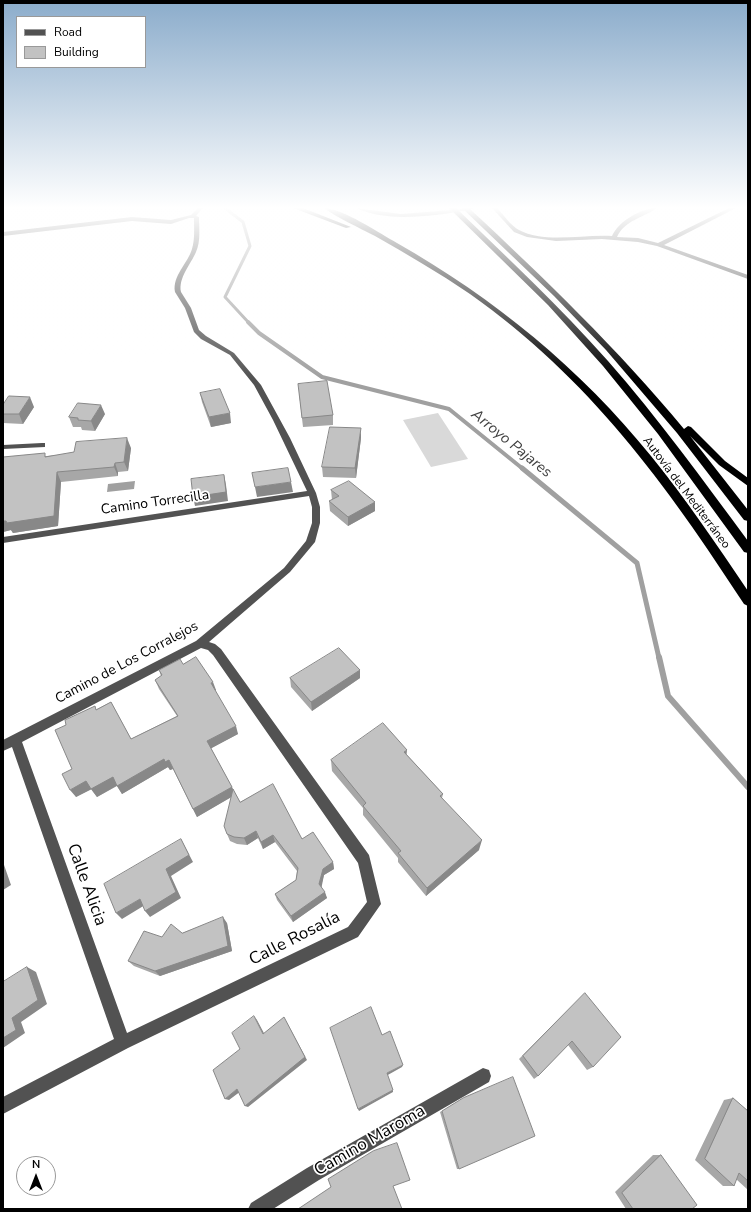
<!DOCTYPE html>
<html>
<head>
<meta charset="utf-8">
<style>
	body { margin:0 }
	#map { position:relative; width:751px; height:1212px; overflow:hidden; background:#fff; font-family:"Nunito Sans",sans-serif }
	canvas { display:block }
	.frame { position:absolute; inset:0; border:4px solid #000; pointer-events:none }
	.legend { position:absolute; left:16px; top:16px; width:130px; height:52px; box-sizing:border-box; background:#fff; border:1px solid #999; margin:0; padding:5px 7px; list-style:none; font-size:12px; color:#000 }
	.legend li { display:flex; align-items:center; gap:8px; height:20px }
	.legend b { width:20px; border:1px solid #999 }
	.north { position:absolute; left:16px; top:1156px; width:40px; height:40px; box-sizing:border-box; background:#fff; border:1px solid #999; border-radius:50%; rotate:0deg; font-size:11px; font-weight:700; line-height:16px; text-align:center; color:#000 }
	.north::after { content:''; display:block; margin:auto; width:14px; height:18px; background:#000; clip-path:polygon(50% 0,100% 100%,50% 72%,0 100%) }
</style>
</head>
<body>
<div id="map">
<canvas width="751" height="1212"></canvas>
<div class="frame"></div>
<ul class="legend">
<li><b style="height:5px;background:#525252"></b>Road</li>
<li><b style="height:11px;background:#c2c2c2"></b>Building</li>
</ul>
<div class="north">N</div>
</div>
<script>
const g = document.querySelector('canvas').getContext('2d');
g.lineJoin = 'round';
function fillPath(path, color) { g.fillStyle = color; g.fill(path, 'evenodd'); }
function stroke(path, color, width, dash) { g.strokeStyle = color; g.lineWidth = width; g.lineCap = dash ? 'butt' : 'round'; g.setLineDash(dash || []); g.stroke(path); }
function label(font, color, halo, rows, align = 'center') {
  g.font = font + ' "Nunito Sans",sans-serif'; g.lineWidth = 3.5; g.setLineDash([]); g.textBaseline = 'middle'; g.strokeStyle = halo; g.fillStyle = color; for (const [text, x, y, turn = 0] of rows) {
    g.save(); g.translate(x, y); g.rotate((+turn || 0) * Math.PI / 180); g.textAlign = isNaN(turn) ? turn : align; if (halo) g.strokeText(text, 0, 0); g.fillText(text, 0, 0); g.restore();
  }
}
fillPath(new Path2D(`
	M438 413 468 459 431 467 403 420Z`), '#d9d9d9');
fillPath(new Path2D(`
	M135 481 134 489 107 492 108 484Z`), '#a0a0a0');
stroke(new Path2D(`
	M225 208 243 222 250 246 225 297 249 323`), '#a0a0a0', 3);
stroke(new Path2D(`
	M248 322 259 333 322 377 449 409 523 469`), '#a0a0a0', 4);
stroke(new Path2D(`
	M522 468 637 563 659 658`), '#a0a0a0', 5);
stroke(new Path2D(`
	M659 657 668 696 748 787`), '#a0a0a0', 6);
fillPath(new Path2D(`
	M198 208H203L196 216 199 217C199 228 201 241 196 252 191 264 178 278 181 292L191 308 199 330 206 336 234 353 261 385 290 438 316 493 320 507V523L315 542 290 572 209 642 215 644 221 649 369 855 381 904 358 937 128 1048 3 1114V1097L114 1039 12 747 3 751V740L196 641 284 568 306 541 312 523V507L309 496 3 543V537L307 491 273 420 254 385 230 355 201 339 194 332 185 308 175 292C172 276 188 263 192 249 195 239 194 229 194 218H189L171 224 132 221 3 236V232L132 217 171 220 191 215ZM201 648 208 650 213 655 358 863 367 902 348 927 127 1033 22 742Z
	M356 208 401 214 475 208C468 211 459 211 451 213 421 217 384 221 356 208Z
	M492 208H497C504 215 511 226 519 230 545 244 583 234 612 236 619 221 641 208 657 208 643 218 625 220 617 237L638 238 658 243 729 208H736L664 245 748 275V279L657 246 638 242 602 239 556 241 527 237 514 232Z
	M42 443H45V447L3 449V445Z
	M483 1068 489 1070 491 1076 489 1082 319 1180 273 1209H248L251 1203 307 1168Z`), '#525252');
fillPath(new Path2D(`
	M293 208H303L351 227 346 228Z
	M324 208C342 208 381 234 397 243 494 298 581 369 651 456 686 499 717 545 748 591V606L744 604C666 484 589 378 470 294 439 273 407 254 375 236 358 227 339 219 324 208Z
	M449 208H456C508 258 560 307 608 361 658 418 703 480 748 541V553L744 552 658 434 603 366 548 305Z
	M462 208H469C545 279 618 349 684 429L688 426 691 427 725 461 748 478V486L719 465 690 436 748 510V521L744 520 677 433 606 350 554 296Z`), '#000');
fillPath(new Path2D(`
	M200 393 231 423 211 427 202 402Z
	M299 393 333 415V425L303 427Z
	M3 405 34 407 23 424 3 423Z
	M105 414 95 431 82 430 81 427H73L69 417Z
	M361 438 356 478 323 477 322 467Z
	M131 448 128 471 118 472V476L61 482 58 526 13 533 11 530 3 532V457L47 456Z
	M331 490 375 511 348 526 330 511 329 501 332 500Z
	M183 664 216 690 215 691 238 734 211 748 240 802 302 839 333 862 334 869 324 875 321 886 327 898 293 922 277 900 275 894 296 880 297 871 275 842 263 849 258 838 247 845 237 844 230 841 227 834 231 797 197 817 173 769 170 770 168 767 122 794 117 786 97 797 91 789 76 797 72 769 97 709 111 702 131 739 177 716 159 689 155 680 161 676 159 670Z
	M360 670V678L312 711 291 687 290 678Z
	M407 755 443 794 442 798 479 850 426 896 398 862V858L363 815V808L332 771 331 760Z
	M227 923 232 951 160 976 134 966 128 961 182 933Z
	M585 993 593 1067 587 1070 568 1045 538 1076 534 1079 519 1059Z
	M733 1098 748 1111V1190L736 1179 734 1186H723L695 1160 724 1100Z
	M442 1111 459 1169H457L440 1112Z
	M653 1155H661L692 1209H626L615 1192Z`), '#a7a7a7');
fillPath(new Path2D(`
	M30 397 34 407 23 424 19 414Z
	M101 405 105 414 95 431 91 421Z
	M230 413 231 423 211 427 209 417Z
	M361 428V438L356 478 355 468Z
	M127 438 131 448 128 471 124 462Z
	M115 463 118 472V476L114 467Z
	M57 472 61 482 58 526 13 533 11 530 3 532V521Z
	M224 475 226 485 228 501 195 506 193 497Z
	M291 482 293 492 257 497 255 487Z
	M375 502V511L348 526V517Z
	M360 670V678L312 711 311 702Z
	M213 682 216 690 214 692 211 683Z
	M236 726 238 734 210 749 207 741Z
	M407 750 406 760 404 752Z
	M164 759 169 760 173 769 170 770 168 767 122 794 117 786Z
	M113 777 118 785 97 797 91 789H92L76 797 70 790 86 781Z
	M232 787 235 795 197 817 193 809Z
	M256 831 258 838 247 845 244 838Z
	M273 835 275 842 263 849 261 842Z
	M181 839 193 862 171 876 181 898 150 917 145 911Z
	M482 840 479 850 426 896 427 888Z
	M3 862 11 885 3 890Z
	M333 862 334 869 324 875 321 890 319 884 323 869Z
	M325 892 327 898 293 922 291 916Z
	M140 899 145 905 122 919 116 913Z
	M223 917 227 923 232 951 160 976 155 971Z
	M27 967 36 972 47 1004 21 1022 25 1033 3 1048V1038L12 1018Z
	M254 1016 257 1020 266 1037 263 1034Z
	M286 1021 307 1060 248 1107 245 1106Z
	M403 1065 402 1067 386 1076 387 1073Z
	M237 1089 241 1091 229 1100 225 1099Z
	M393 1090V1092L359 1111 358 1109Z`), '#888');
const building = new Path2D(`
	M327 381 333 415 302 418 298 384Z
	M220 389 230 413 209 417 200 393Z
	M9 396 30 397 19 414H3V405Z
	M78 403 101 405 91 421 78 420V418L69 417Z
	M330 427 361 428 355 468 322 467Z
	M127 438 124 462 115 463 114 467 57 472 54 516 7 523 6 521H3V457L45 453V457L74 452 76 442Z
	M288 468 291 482 255 487 252 473Z
	M224 475 226 492 193 497 191 479Z
	M349 481 375 502 348 517 329 501 339 496 331 490Z
	M339 648 360 670 311 702 290 678Z
	M196 657 213 682 211 683 236 726 207 741 232 787 193 809 169 760 165 762 164 759 117 786 113 777 91 789 86 781 70 790 62 774 72 769 55 730 66 725 65 720 95 706 96 710 111 702 131 739 178 716 155 680 162 675 159 670 180 659 183 664Z
	M383 723 407 750 404 752 443 794 440 796 482 840 427 888 398 853 401 851 363 806 366 803 331 760Z
	M273 784 302 839 313 832 333 862 323 869 319 884 325 892 291 916 275 894 296 880 298 868 273 835 261 842 256 831 244 838 234 837 227 834 224 826 233 789 240 802Z
	M181 839 189 855 166 869 176 892 145 911 140 899 116 913 104 884Z
	M223 917 228 946 155 971 128 961 144 931 162 937 171 924 182 933Z
	M27 967 38 1000 12 1018 16 1030 3 1038V982Z
	M585 993 621 1037 593 1067 572 1041 538 1076 523 1056Z
	M371 1007 382 1035 390 1031 403 1065 387 1073 393 1090 358 1109 330 1028Z
	M254 1016 263 1034 284 1017 305 1057 245 1106 237 1089 225 1099 213 1070 240 1049 232 1033Z
	M513 1077 535 1136 459 1169 442 1111 463 1098Z
	M733 1098 748 1111V1181L739 1173 734 1186 705 1159Z
	M397 1143 410 1180 393 1186 402 1209H298L331 1187 328 1179 373 1151Z
	M661 1155 697 1205 692 1209H633L622 1193Z`);
fillPath(building, '#c2c2c2');
stroke(building, '#888', 1);
const sky = g.createLinearGradient(0, 0, 0, 378);
sky.addColorStop(0, '#8baccb');
sky.addColorStop(0.55, '#fff');
sky.addColorStop(1, '#ffffff00');
g.fillStyle = sky;
g.fillRect(0, 0, 751, 378);
label('12px', '#000', '#fff', [
	["Autovía del Mediterráneo",686,493,53]
]);
label('14px', '#000', '#fff', [
	["Camino Torrecilla",155,503,-8],
	["Camino de Los Corralejos",127,663,-28]
]);
label('italic 15px', '#414141', '#fff', [
	["Arroyo Pajares",511,444,39]
]);
label('17px', '#000', '#fff', [
	["Calle Alicia",86,885,70],
	["Calle Rosalía",295,939,-27],
	["Camino Maroma",370,1141,-30]
]);
</script>
</body>
</html>
